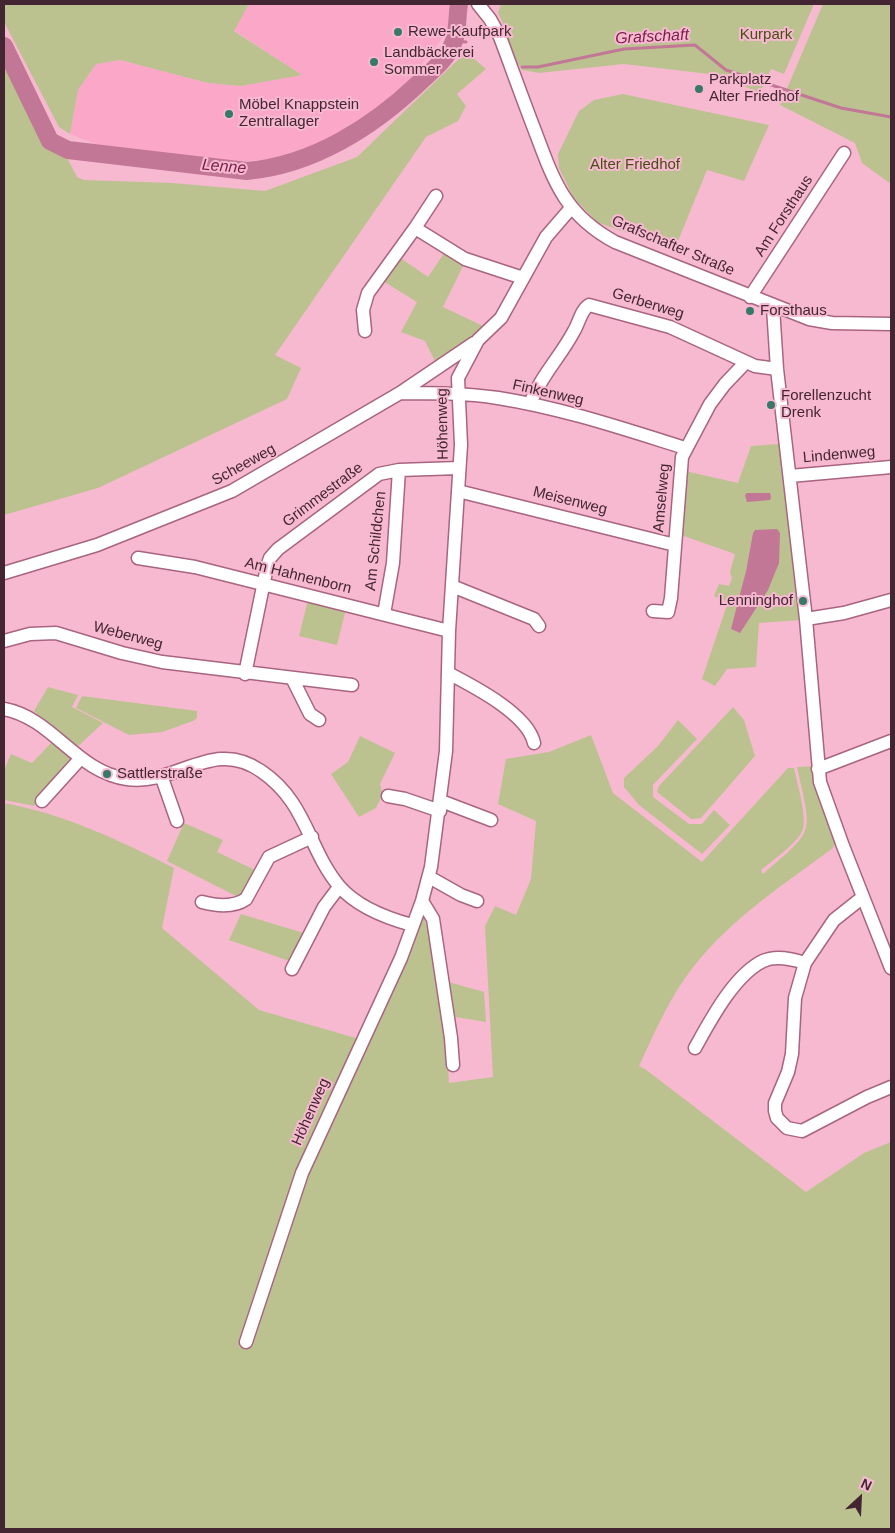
<!DOCTYPE html>
<html>
<head>
<meta charset="utf-8">
<style>
	body { margin:0 }
	#map { position:relative; width:895px; height:1533px; overflow:hidden; background:#f7b9d0; font-family:Arial,sans-serif }
	canvas { display:block }
	.frame { position:absolute; inset:0; border:5px solid #442632; pointer-events:none }
	.north { position:absolute; left:835px; top:1473px; width:50px; height:50px; -webkit-text-stroke:4px #f7b9d0; paint-order:stroke; rotate:25deg; font-size:14px; font-weight:700; line-height:20px; text-align:center; color:#442632 }
	.north::after { content:''; display:block; margin:auto; width:18px; height:22px; background:#442632; clip-path:polygon(50% 0,100% 100%,50% 72%,0 100%) }
</style>
</head>
<body>
<div id="map">
<canvas width="895" height="1533"></canvas>
<div class="frame"></div>
<div class="north">N</div>
</div>
<script>
const g = document.querySelector('canvas').getContext('2d');
g.lineJoin = 'round';
function fillPath(path, color) { g.fillStyle = color; g.fill(path, 'evenodd'); }
function stroke(path, color, width, dash) { g.strokeStyle = color; g.lineWidth = width; g.lineCap = dash ? 'butt' : 'round'; g.setLineDash(dash || []); g.stroke(path); }
function label(font, color, halo, rows, align = 'center') {
  g.font = font + ' Arial,sans-serif'; g.lineWidth = 4; g.setLineDash([]); g.textBaseline = 'middle'; g.strokeStyle = halo; g.fillStyle = color; for (const [text, x, y, turn = 0] of rows) {
    g.save(); g.translate(x, y); g.rotate((+turn || 0) * Math.PI / 180); g.textAlign = isNaN(turn) ? turn : align; if (halo) g.strokeText(text, 0, 0); g.fillText(text, 0, 0); g.restore();
  }
}
fillPath(new Path2D(`
	M249 4H459L441 40 382 115 328 143 283 158 236 162 185 159 105 148 70 134 78 90 96 64 120 60 208 83 241 86 301 75 234 30Z`), '#fba8c8');
fillPath(new Path2D(`
	M4 4H249L234 31 302 75 241 86 208 83 120 60 96 64 78 90 70 134 59 127 4 22Z
	M501 4H814L784 74 771 69 760 93 718 75 624 64 539 73 522 70C511 53 508 31 498 13Z
	M823 4H891V184L862 163 855 143 780 105Z
	M4 48 12 52 77 177 84 180 172 183 265 191 357 157 466 52 486 69 457 94 466 106 458 121 426 137 275 355 301 368 287 399 98 488 4 515Z
	M623 94 769 125 744 181 707 170 676 246 621 231 597 222 573 197 559 168 558 154 579 111 594 100Z
	M445 252 464 264 443 307 483 326 479 335 436 363 425 341 401 332 417 302 383 281 399 257 428 277Z
	M779 444 801 620 759 623 756 667 727 669 715 686 702 679 728 602 714 596 719 584 729 586 732 578 730 572 735 554 681 535 685 471 738 483 751 446ZM753 533 740 633 732 629 746 571Z
	M308 600 346 609 337 645 299 636Z
	M48 687 78 695 72 707 103 723 76 748 34 711Z
	M82 696 197 711V718L193 721 162 732 129 735 76 708Z
	M733 707 744 720 755 756 701 818 691 819 657 792 659 786Z
	M678 720 697 739 653 785V797L689 824H702L714 810 730 825 702 854 639 805 624 787V778L658 746Z
	M591 735 613 793 702 862 788 768H794C797 783 807 815 803 829 799 842 772 861 761 870L763 874C816 828 812 836 797 767L817 766 836 842 833 848C784 884 732 918 694 966 670 996 655 1032 639 1066L645 1069 806 1192 864 1153 891 1142V1529H4V803C64 814 119 840 174 868L162 928 259 1010 359 1039 423 915 442 972 449 1083 493 1077 485 926 495 906 516 915 531 879 536 821 498 804 506 759 549 752Z
	M360 736 395 753 380 784 383 794 376 808 359 817 331 774 348 762Z
	M52 742 74 761 34 806 4 800V770L11 754 32 763Z
	M184 823 223 840 217 852 255 870 242 899 167 861Z
	M241 914 307 934 292 962 229 940Z
	M445 981 484 992 486 1022 450 1016Z`), '#bbc290');
fillPath(new Path2D(`
	M747 493H770L771 497 770 500 747 502 745 495Z
	M777 529 780 533 779 563 768 590 740 633 731 629 746 571 753 533 755 530Z`), '#c37796');
stroke(new Path2D(`
	M454 41 466 42
	M522 67H538L624 49 695 45 726 70 841 108 891 117`), '#c37796', 3);
stroke(new Path2D(`
	M4 46 50 141 68 150 247 171C313 165 373 127 420 82 433 70 448 58 454 41 458 31 457 15 459 4`), '#c37796', 18);
const minor = new Path2D(`
	M478 4 490 19 500 37C512 69 523 100 535 131 554 182 565 215 615 242L809 319 832 323 891 324
	M436 196 415 228 465 259 523 278
	M750 297 844 153
	M773 307 777 369 806 619 820 782 843 846 891 968
	M365 331 363 310 368 293 415 228
	M400 393C433 393 466 393 498 398 562 408 624 429 685 448
	M530 404C540 377 561 356 574 331 579 323 581 310 589 305L670 327 755 366 777 369
	M790 476 891 467
	M458 491 675 545
	M138 558 195 567 449 631
	M4 573 97 545 232 491 400 393 474 343
	M452 586 534 619 539 626
	M653 611 668 612 671 598 682 457 710 404 725 384 746 362
	M384 614 393 563 399 470
	M806 619 844 613 891 600
	M4 641 30 634 56 633 122 653 162 662 352 685
	M448 673C473 686 528 714 534 743
	M245 674 267 567 270 558 278 549 379 474 399 470 459 468
	M292 678 310 714 319 720
	M4 709C53 718 76 772 127 779 177 786 213 737 261 771 307 802 308 849 339 886 357 907 386 918 412 925
	M818 769 891 741
	M162 778 177 821
	M388 796 405 799 440 811
	M42 801 80 759
	M441 801 491 820
	M429 877 461 895 477 901
	M863 897 834 920 805 963 795 998 792 1054 788 1072 775 1103V1111L777 1118 787 1128 802 1131 867 1097 891 1087
	M422 901 433 919 451 1038 453 1065
	M202 902C217 906 233 908 246 899L269 857 312 837
	M292 969 324 907 339 887
	M695 1048C710 1021 734 975 763 961 776 955 792 959 805 963
	M246 1342 302 1173 401 958 422 901 431 867 446 751 449 631 461 445 458 378 478 340 501 318 546 237 571 208`);
stroke(minor, '#a96480', 15);
stroke(minor, '#fff', 12);
for (const [x, y, r, color] of [
	[398,32,5,"#377868"],
	[374,62,5,"#377868"],
	[699,89,5,"#377868"],
	[229,114,5,"#377868"],
	[750,311,5,"#377868"],
	[771,405,5,"#377868"],
	[803,601,5,"#377868"],
	[107,774,5,"#377868"]
]) { const dot = new Path2D(); dot.arc(x, y, r, 0, 2 * Math.PI); g.fillStyle = color; g.fill(dot); stroke(dot, '#f7b9d0', 2); }
label('15px', '#442632', '#f7b9d0', [
	["Rewe-Kaufpark",408,32],
	["Landbäckerei",384,53],
	["Sommer",384,70],
	["Parkplatz",709,80],
	["Alter Friedhof",709,97],
	["Möbel Knappstein",239,105],
	["Zentrallager",239,122],
	["Forsthaus",760,311],
	["Forellenzucht",781,396],
	["Drenk",781,413],
	["Lenninghof",793,601,"right"],
	["Sattlerstraße",117,774]
], 'left');
label('15px', '#494f14', '#f7b9d0', [
	["Kurpark",766,35],
	["Alter Friedhof",635,165]
]);
label('15px', '#442632', '#f7b9d0', [
	["Am Forsthaus",784,216,-57],
	["Grafschafter Straße",673,246,23],
	["Gerberweg",648,304,17],
	["Finkenweg",548,393,13],
	["Höhenweg",443,424,-91],
	["Lindenweg",839,455,-5],
	["Scheeweg",244,465,-29],
	["Grimmestraße",323,495,-37],
	["Amselweg",662,498,-85],
	["Meisenweg",570,501,14],
	["Am Schildchen",376,541,-84],
	["Am Hahnenborn",298,576,14],
	["Weberweg",128,636,15],
	["Höhenweg",311,1112,-66]
]);
label('italic 16px', '#791d4b', '#f7b9d0', [
	["Grafschaft",652,37,-3],
	["Lenne",224,167,5]
]);
</script>
</body>
</html>
